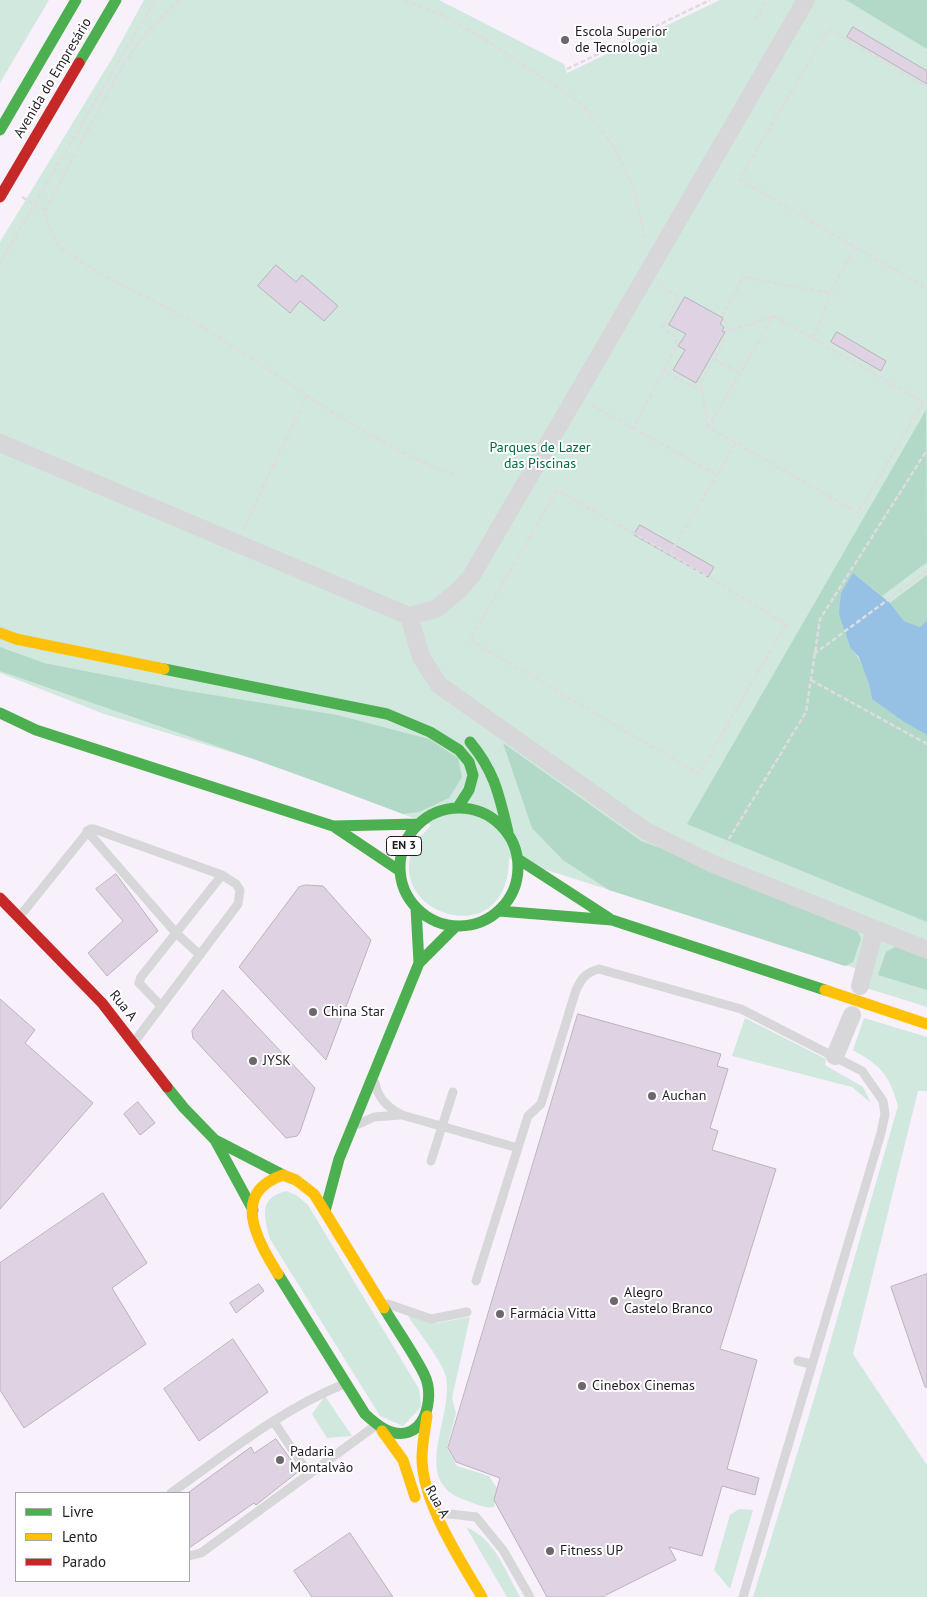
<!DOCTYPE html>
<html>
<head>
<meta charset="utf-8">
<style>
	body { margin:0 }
	#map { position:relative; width:927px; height:1597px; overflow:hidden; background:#f8f0fb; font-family:"PT Sans",sans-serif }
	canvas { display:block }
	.legend { position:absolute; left:15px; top:1492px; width:175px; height:90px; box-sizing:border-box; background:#fff; border:1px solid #a6a4a7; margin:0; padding:6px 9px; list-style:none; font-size:15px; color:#211b22 }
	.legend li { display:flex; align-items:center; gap:10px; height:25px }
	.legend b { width:25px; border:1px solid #a6a4a7 }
</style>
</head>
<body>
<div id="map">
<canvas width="927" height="1597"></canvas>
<ul class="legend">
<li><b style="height:6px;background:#4caf50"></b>Livre</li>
<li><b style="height:6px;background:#ffc107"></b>Lento</li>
<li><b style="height:6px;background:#c62828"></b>Parado</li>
</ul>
</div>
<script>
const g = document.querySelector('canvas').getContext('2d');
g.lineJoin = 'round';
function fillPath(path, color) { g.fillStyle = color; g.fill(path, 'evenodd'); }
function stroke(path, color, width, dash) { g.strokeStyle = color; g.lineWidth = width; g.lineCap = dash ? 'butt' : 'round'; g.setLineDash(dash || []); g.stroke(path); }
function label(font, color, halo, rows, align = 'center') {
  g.font = font + ' "PT Sans",sans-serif'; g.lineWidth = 4; g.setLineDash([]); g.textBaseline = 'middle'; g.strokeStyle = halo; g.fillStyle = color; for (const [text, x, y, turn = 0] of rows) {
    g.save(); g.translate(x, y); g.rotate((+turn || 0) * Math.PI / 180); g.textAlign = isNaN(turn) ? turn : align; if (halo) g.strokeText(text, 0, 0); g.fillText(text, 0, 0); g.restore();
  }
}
fillPath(new Path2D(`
	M0 0H49L0 83Z
	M144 0H439L564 64 567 73 720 0H927V1007L860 986 864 971 509 858C509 960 373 910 418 839 422 834 428 830 431 825L287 769 104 714 0 673V242L113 57Z
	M745 1018 826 1059 825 1065 863 1087 871 1103 852 1087 732 1056Z
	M864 1018 927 1037V1091H918L853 1354 927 1465V1597H753L814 1399 898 1106C889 1074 881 1066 853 1050Z
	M286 1191 296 1195 308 1205 419 1389 421 1407 403 1426 380 1416 270 1239C264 1217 258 1198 286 1191Z
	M408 1316 437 1323 470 1317 452 1398 456 1413 447 1448 457 1466 489 1476 497 1488 494 1507C485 1509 474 1503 465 1500 409 1481 454 1418 446 1377 443 1362 417 1330 408 1316Z
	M325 1396 352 1436 327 1438 312 1414Z
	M739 1509 753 1510 730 1589 714 1570 730 1515Z
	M466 1527C494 1538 506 1572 520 1597H507Z`), '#d0e8dd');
fillPath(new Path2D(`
	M846 0H927V49Z
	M926 410 927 562 882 596 853 573 851 649C864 662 869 681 872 699L927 735V922L687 824Z
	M927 575V621L920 627 904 621 890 603Z
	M0 647 44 663 182 690 337 715 429 739 458 758 462 777 449 798 419 812 403 814C270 763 135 718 0 671Z
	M503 743 641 841 740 878 855 925 861 939 853 962 845 966 609 890 563 860 532 828Z
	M895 947 927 954V990L878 975 886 952Z`), '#b2d8c7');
fillPath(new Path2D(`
	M853 573 890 603 904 621 920 627 927 621V735L903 721 872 699 869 684 859 657 851 649 839 614 841 593Z`), '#96c1e5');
const building = new Path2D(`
	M853 27 927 71V84L847 37Z
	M276 265 296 282 302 275 338 306 324 321 300 301 290 313 258 286Z
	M685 297 723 318 720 324 724 327 722 331 725 332 696 383 673 370 685 350 678 346 686 334 669 325Z
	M837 332 886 361 881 371 831 342Z
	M640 525 714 567 708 577 634 535Z
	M116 874 158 931 107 976 88 953 123 921 96 889Z
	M306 885 323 886 371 940 326 1060 239 967 299 887Z
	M223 990 315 1088 300 1132 297 1136 286 1138 193 1038 192 1031Z
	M0 999 35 1030 25 1043 93 1103 0 1209Z
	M578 1014 721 1054 717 1066 728 1069 710 1128 718 1131 712 1150 776 1169 720 1349 757 1360 727 1469 759 1478 755 1495 722 1486 702 1556 669 1547 676 1560 602 1597H547L494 1500 500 1478 456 1462 448 1448Z
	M138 1102 155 1123 140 1135 124 1114Z
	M103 1193 147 1263 112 1288 146 1344 24 1428 0 1390V1263Z
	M927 1274V1387H925L891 1287Z
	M259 1284 264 1291 236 1313 230 1303Z
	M233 1339 268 1392 199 1441 164 1389Z
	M276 1439 299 1471 256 1505 254 1503 189 1548V1492L251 1447 254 1453Z
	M350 1533 393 1597H312L294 1571Z`);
fillPath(building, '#dfd2e2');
stroke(building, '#b9b3bb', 1);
stroke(new Path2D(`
	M404 0 440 14 483 38 582 104 615 149 633 186 646 242
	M755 19 768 0
	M567 69 710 0
	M22 197 45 211C48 228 54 243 68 253 111 283 162 303 207 330 289 380 364 442 455 475
	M45 211 121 68 142 38 179 0
	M855 247 927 288
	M0 263 155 0
	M661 287 679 297 662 328 674 335 677 344 664 371 703 392
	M774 316 923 402 858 513 708 427Z
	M729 331 723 315 743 277 830 293 855 247 739 179 829 29 927 87
	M812 338 821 320 830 293
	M714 359 740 373
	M591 405 633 428 664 371
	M708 427 701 382 729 331 772 317
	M633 428 717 475 736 443
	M243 529 307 395
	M670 554 786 624 699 774 470 640 557 490 670 554 717 475
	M814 654 927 571
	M811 680 927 744
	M721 852 806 712 820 619 927 450
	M605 1595 606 1597`), '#dfdce0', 2.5, [5, 2.5]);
stroke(new Path2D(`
	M87 831 176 933 200 955
	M20 916 90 829H94L222 875 236 884 240 890 238 904 135 1041
	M161 1006 139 983 141 977 222 875
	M375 1083C378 1099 388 1108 402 1115L518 1148
	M359 1124 374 1117 400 1115
	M431 1161 453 1092
	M476 1281 528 1116 541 1104 576 990C582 978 585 973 599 969L741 1009 862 1071 883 1101 885 1114 881 1133 743 1597
	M388 1304 431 1319 467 1312
	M798 1361 811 1364
	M274 1422 308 1473
	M171 1493C226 1454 282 1409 344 1384
	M441 1513 476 1517 503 1550 530 1597
	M189 1556 201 1553 375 1426`), '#d7d6d8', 9);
stroke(new Path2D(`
	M0 443 409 616 421 657 439 685 646 831 713 864 927 950
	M409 616 436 609 460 589 472 575 806 0
	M860 986 875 929
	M835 1056 852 1015`), '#d7d6d8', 18);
stroke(new Path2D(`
	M79 63 116 0
	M0 130 76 0
	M164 669 387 714 430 732 459 750 469 762 473 775 469 790 458 807
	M0 713 36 730 333 826 400 871
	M470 742C495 772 499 795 508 832
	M400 867a59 59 0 1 1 118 0a59 59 0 1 1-118 0Z
	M333 826 418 824
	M518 859 609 918
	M416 908 419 963
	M499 911 612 920 825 990
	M167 1087 184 1108 215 1140 253 1210
	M215 1140 283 1175
	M325 1211 339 1159 419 963 456 926
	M278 1274 365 1414C377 1425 392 1438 409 1432 429 1424 433 1392 424 1374 413 1352 397 1330 384 1308`), '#4caf50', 11);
stroke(new Path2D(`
	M0 633 16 639 164 669
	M825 990 927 1024
	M283 1175 296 1180 314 1194 384 1308
	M278 1274C257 1240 230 1193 283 1175
	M427 1416C425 1430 422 1444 422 1458 422 1502 460 1560 482 1597
	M382 1431 403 1460 415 1497`), '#ffc107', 11);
stroke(new Path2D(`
	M0 197 79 63
	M0 898 102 1003 167 1087`), '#c62828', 11);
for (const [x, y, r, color] of [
	[565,40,5,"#6c666e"],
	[313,1012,5,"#6c666e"],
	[253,1061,5,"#6c666e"],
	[652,1096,5,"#6c666e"],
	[614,1301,5,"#6c666e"],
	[500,1314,5,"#6c666e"],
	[582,1386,5,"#6c666e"],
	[280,1460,5,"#6c666e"],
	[550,1551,5,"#6c666e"]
]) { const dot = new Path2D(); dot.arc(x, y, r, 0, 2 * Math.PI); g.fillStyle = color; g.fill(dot); stroke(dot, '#fff', 2); }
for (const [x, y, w] of [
	[404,846,35]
]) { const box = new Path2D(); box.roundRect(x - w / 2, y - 9.5, w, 19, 4); g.fillStyle = '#fff'; g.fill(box); stroke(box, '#211b22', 1); }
label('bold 12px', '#211b22', null, [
	["EN 3",404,846]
]);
label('14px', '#211b22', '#fff', [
	["Escola Superior",575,32],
	["de Tecnologia",575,48],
	["China Star",323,1012],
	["JYSK",263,1061],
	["Auchan",662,1096],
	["Alegro",624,1293],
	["Castelo Branco",624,1309],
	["Farmácia Vitta",510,1314],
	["Cinebox Cinemas",592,1386],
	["Padaria",290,1452],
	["Montalvão",290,1468],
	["Fitness UP",560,1551]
], 'left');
label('14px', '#211b22', '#fff', [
	["Avenida do Empresário",53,78,-59],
	["Rua A",123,1006,51],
	["Rua A",437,1502,61]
]);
label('14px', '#046742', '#fff', [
	["Parques de Lazer",540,448],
	["das Piscinas",540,464]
]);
</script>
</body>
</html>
